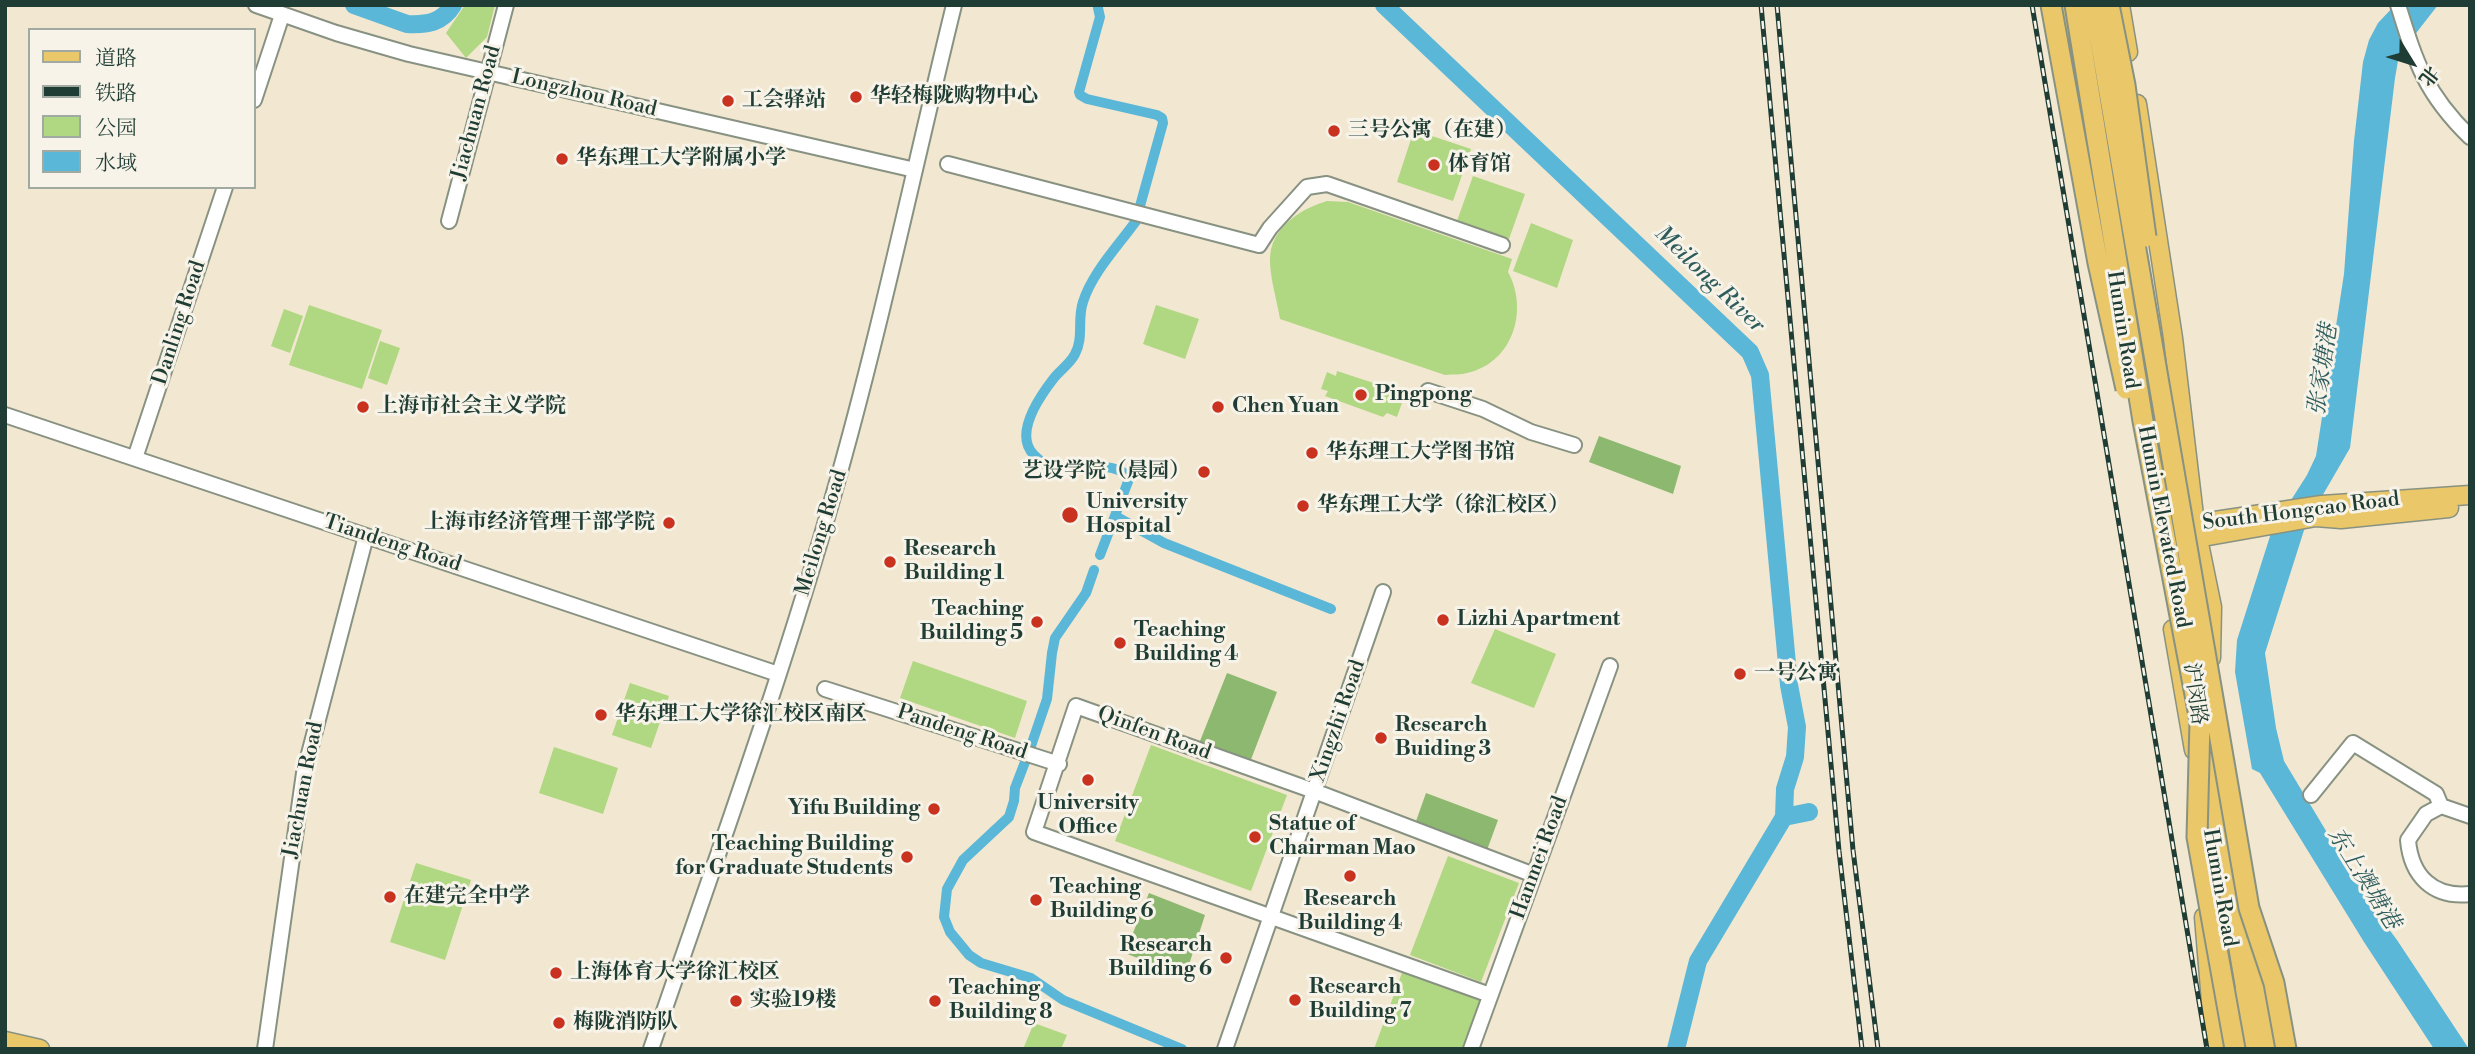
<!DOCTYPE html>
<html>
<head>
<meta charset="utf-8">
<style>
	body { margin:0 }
	#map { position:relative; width:2475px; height:1054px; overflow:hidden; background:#f2e7d0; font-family:"Libre Bodoni","Noto Serif SC",serif }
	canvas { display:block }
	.frame { position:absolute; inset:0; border:7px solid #1f3d34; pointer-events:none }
	.legend { position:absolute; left:28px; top:28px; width:228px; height:161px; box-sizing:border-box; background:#f7f3e8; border:2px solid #a1aaa0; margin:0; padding:9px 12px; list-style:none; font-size:21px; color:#1f3d34 }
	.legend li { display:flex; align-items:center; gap:14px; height:35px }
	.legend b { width:35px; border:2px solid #a1aaa0 }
	.north { position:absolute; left:2377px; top:28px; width:70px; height:70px; -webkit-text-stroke:5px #f7f3e8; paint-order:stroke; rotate:128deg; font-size:19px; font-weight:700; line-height:28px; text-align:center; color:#1f3d34 }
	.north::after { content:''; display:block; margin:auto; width:24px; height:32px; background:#1f3d34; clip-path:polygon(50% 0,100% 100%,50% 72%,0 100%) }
</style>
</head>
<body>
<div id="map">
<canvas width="2475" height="1054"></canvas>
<div class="frame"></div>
<ul class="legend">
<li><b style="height:9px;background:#eac769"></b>道路</li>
<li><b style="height:9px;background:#1f3d34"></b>铁路</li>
<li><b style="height:19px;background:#b0d782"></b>公园</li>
<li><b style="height:19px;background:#5ab7d8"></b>水域</li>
</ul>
<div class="north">北</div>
</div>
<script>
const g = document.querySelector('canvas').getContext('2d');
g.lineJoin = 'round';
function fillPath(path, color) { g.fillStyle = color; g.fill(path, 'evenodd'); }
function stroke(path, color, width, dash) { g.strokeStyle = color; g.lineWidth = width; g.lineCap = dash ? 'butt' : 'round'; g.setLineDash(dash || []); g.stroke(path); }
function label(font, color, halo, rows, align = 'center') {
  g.font = font + ' "Libre Bodoni","Noto Serif SC",serif'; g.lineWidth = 6; g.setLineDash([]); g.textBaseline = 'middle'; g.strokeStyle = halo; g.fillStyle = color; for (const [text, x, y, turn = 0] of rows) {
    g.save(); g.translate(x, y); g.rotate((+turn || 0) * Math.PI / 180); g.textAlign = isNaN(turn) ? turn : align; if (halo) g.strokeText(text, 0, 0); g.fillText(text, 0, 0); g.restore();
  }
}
fillPath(new Path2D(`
	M465 5H495L487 37 466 58 446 33Z
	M1414 130 1471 149 1453 201 1397 182Z
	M1473 176 1525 194 1509 239 1457 221Z
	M1327 201 1348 202 1512 259 1508 272C1529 310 1513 363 1467 373 1461 375 1452 374 1445 375L1280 319C1277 300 1270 279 1270 260 1270 228 1300 209 1327 201Z
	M1531 223 1573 240 1557 288 1513 271Z
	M309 305 382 330 362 389 289 365Z
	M1156 305 1199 319 1185 359 1143 344Z
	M284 309 303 316 290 353 271 346Z
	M380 341 400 348 387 385 368 378Z
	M1337 371 1395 390 1394 394 1404 397 1397 417 1387 413 1383 417 1325 396 1328 391 1321 389 1327 372 1336 376Z
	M1495 629 1556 654 1534 708 1471 683Z
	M913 661 1027 701 1015 738 900 698Z
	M630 683 669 696 651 748 612 735Z
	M1151 745 1287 795 1251 891 1115 841Z
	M554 747 618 768 603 814 539 793Z
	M1448 856 1519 883 1481 982 1410 955Z
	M416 863 471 880 445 960 390 942Z
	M1403 970 1482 999 1462 1049H1374Z
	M1034 1023 1067 1035 1061 1049H1023Z`), '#b0d782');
fillPath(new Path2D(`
	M1599 436 1681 466 1673 494 1589 462Z
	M1227 673 1277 692 1250 762 1200 741Z
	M1426 793 1498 820 1487 850 1415 824Z
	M1149 893 1205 915 1185 977 1125 953Z`), '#8cb870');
fillPath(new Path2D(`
	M2395 5H2438L2399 55 2395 78 2350 448 2306 524 2265 653 2276 728 2284 761 2370 904 2397 940 2469 1049H2434L2364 942 2260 773 2252 769 2235 672 2237 640 2272 530 2307 475 2316 456 2344 274 2354 141 2363 62 2369 40 2378 23Z`), '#5ab7d8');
stroke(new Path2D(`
	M1098 8 1100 17 1079 92 1080 95 1087 99 1157 115 1162 118 1163 123 1140 206
	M1115 516 1164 543 1331 609
	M1100 555 1129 479 1128 475C1093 451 1069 491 1034 455 1013 434 1040 396 1054 378 1060 370 1070 364 1075 354 1084 338 1077 319 1083 302 1092 273 1118 246 1136 221
	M1031 746 1047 699 1052 653 1055 638 1086 593 1094 570
	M1025 762 1015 788 1014 801 1009 817 963 860 947 889 944 917 950 932 969 955 981 963 1031 978 1063 1000 1182 1049`), '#5ab7d8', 10);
stroke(new Path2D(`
	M354 5 407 24C427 25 442 23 453 5
	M1384 5 1750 352 1760 375 1789 685 1797 727 1795 757 1785 789 1784 817
	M1676 1049 1698 961 1784 817 1809 812`), '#5ab7d8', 18);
const minor = new Path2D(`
	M256 5 336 33 409 54 915 170
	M2398 5C2416 63 2425 93 2470 137
	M254 100 282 15
	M948 164 1259 245 1270 228 1307 187 1327 184 1502 245
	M449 221 506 5
	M1428 391 1483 409 1531 432 1574 445
	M5 415 778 674
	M135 458 225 187
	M825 689 1059 764
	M2311 795 2353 743 2436 794 2441 806
	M2470 816 2441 806 2426 814 2408 840C2411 876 2433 898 2470 894
	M1490 995 1034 832 1076 706 1314 791 1534 875
	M265 1049 304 773 366 536
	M651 1049C714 864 781 681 834 493 880 332 914 168 954 5
	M1225 1049 1383 592
	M1471 1049 1610 666`);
const major = new Path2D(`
	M2065 5 2070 33
	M2120 5 2128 52
	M2137 104 2173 338 2195 524 2212 607 2211 658
	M2185 528 2195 524 2322 505 2470 495
	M2186 540 2316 517 2341 519 2449 508
	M2173 629 2194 750
	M2204 917 2215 1049
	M2238 997 2246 1049
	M5 1041 40 1049`);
const highway = new Path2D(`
	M2204 743 2256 1049
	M2255 943 2273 1049`);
stroke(minor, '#889282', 18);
stroke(major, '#889282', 21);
stroke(highway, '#889282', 23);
stroke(minor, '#fff', 14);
stroke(major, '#eac769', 18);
stroke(highway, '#eac769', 19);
const rail = new Path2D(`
	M1761 5 1839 851 1862 1049
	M1777 5 1853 850 1878 1049
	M2032 5 2207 1049`);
stroke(rail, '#1f3d34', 5);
stroke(rail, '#f7f3e8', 2.5, [8]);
const highwayBridge = new Path2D(`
	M2051 5 2098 263 2126 389
	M2075 5 2143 421 2200 721 2197 837 2235 1049
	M2094 5 2249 908 2274 983 2286 1049
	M2109 5 2125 85 2146 237`);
stroke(highwayBridge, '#889282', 23, []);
stroke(highwayBridge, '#eac769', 19);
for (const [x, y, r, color] of [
	[856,97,7,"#c8321e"],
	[728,101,7,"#c8321e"],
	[1334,131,7,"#c8321e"],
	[562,159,7,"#c8321e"],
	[1434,165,7,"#c8321e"],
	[1361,395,7,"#c8321e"],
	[363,407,7,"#c8321e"],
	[1218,407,7,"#c8321e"],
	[1312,453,7,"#c8321e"],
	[1204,472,7,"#c8321e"],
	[1303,506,7,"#c8321e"],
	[1070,515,9,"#c8321e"],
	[669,523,7,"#c8321e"],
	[890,562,7,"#c8321e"],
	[1443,620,7,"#c8321e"],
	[1037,622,7,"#c8321e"],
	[1120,643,7,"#c8321e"],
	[1740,674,7,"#c8321e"],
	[601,715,7,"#c8321e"],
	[1381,738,7,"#c8321e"],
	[1088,780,7,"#c8321e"],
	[934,809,7,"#c8321e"],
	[1255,837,7,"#c8321e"],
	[907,857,7,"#c8321e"],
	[1350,876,7,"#c8321e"],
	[390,897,7,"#c8321e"],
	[1036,900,7,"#c8321e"],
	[1226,958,7,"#c8321e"],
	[556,973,7,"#c8321e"],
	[1295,1000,7,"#c8321e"],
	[736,1001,7,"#c8321e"],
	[935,1001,7,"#c8321e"],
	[559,1023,7,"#c8321e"]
]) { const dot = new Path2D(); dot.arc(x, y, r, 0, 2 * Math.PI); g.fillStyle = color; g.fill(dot); stroke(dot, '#f7f3e8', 2.5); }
label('21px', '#1f3d34', '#f7f3e8', [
	["Longzhou Road",584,94,13],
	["Jiachuan Road",477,113,-75],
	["Danling Road",180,323,-72],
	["Humin Road",2122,330,81],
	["South Hongcao Road",2301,512,-7],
	["Humin Elevated Road",2163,527,79],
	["Meilong Road",822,533,-73],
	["Tiandeng Road",392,544,18],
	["沪闵路",2194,694,82],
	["Xingzhi Road",1339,721,-71],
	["Pandeng Road",962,733,18],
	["Qinfen Road",1154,734,20],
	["Jiachuan Road",304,790,-79],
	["Hanmei Road",1540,858,-70],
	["Humin Road",2219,888,80]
]);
label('bold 21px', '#1f3d34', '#f7f3e8', [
	["华轻梅陇购物中心",870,97],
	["工会驿站",742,101],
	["三号公寓（在建）",1348,131],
	["华东理工大学附属小学",576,159],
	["体育馆",1448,165],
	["Pingpong",1375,395],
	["上海市社会主义学院",377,407],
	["Chen Yuan",1232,407],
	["华东理工大学图书馆",1326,453],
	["艺设学院（晨园）",1190,472,"right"],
	["University",1086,503],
	["Hospital",1086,527],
	["华东理工大学（徐汇校区）",1317,506],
	["上海市经济管理干部学院",655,523,"right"],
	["Research",904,550],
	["Building 1",904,574],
	["Teaching",1023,610,"right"],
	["Building 5",1023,634,"right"],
	["Lizhi Apartment",1457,620],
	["Teaching",1134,631],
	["Building 4",1134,655],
	["一号公寓",1754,674],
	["华东理工大学徐汇校区南区",615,715],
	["Research",1395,726],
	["Buiding 3",1395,750],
	["University",1088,804,"center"],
	["Office",1088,828,"center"],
	["Yifu Building",920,809,"right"],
	["Statue of",1269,825],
	["Chairman Mao",1269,849],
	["Teaching Building",893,845,"right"],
	["for Graduate Students",893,869,"right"],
	["Teaching",1050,888],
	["Building 6",1050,912],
	["在建完全中学",404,897],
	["Research",1350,900,"center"],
	["Building 4",1350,924,"center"],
	["Research",1212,946,"right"],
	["Building 6",1212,970,"right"],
	["上海体育大学徐汇校区",570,973],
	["Research",1309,988],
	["Building 7",1309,1012],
	["Teaching",949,989],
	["Building 8",949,1013],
	["实验19楼",750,1001],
	["梅陇消防队",573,1023]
], 'left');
label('italic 23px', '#2e5c5d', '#f7f3e8', [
	["Meilong River",1709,280,44],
	["张家塘港",2324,370,-82],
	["东上澳塘港",2363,879,58]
]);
</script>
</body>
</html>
